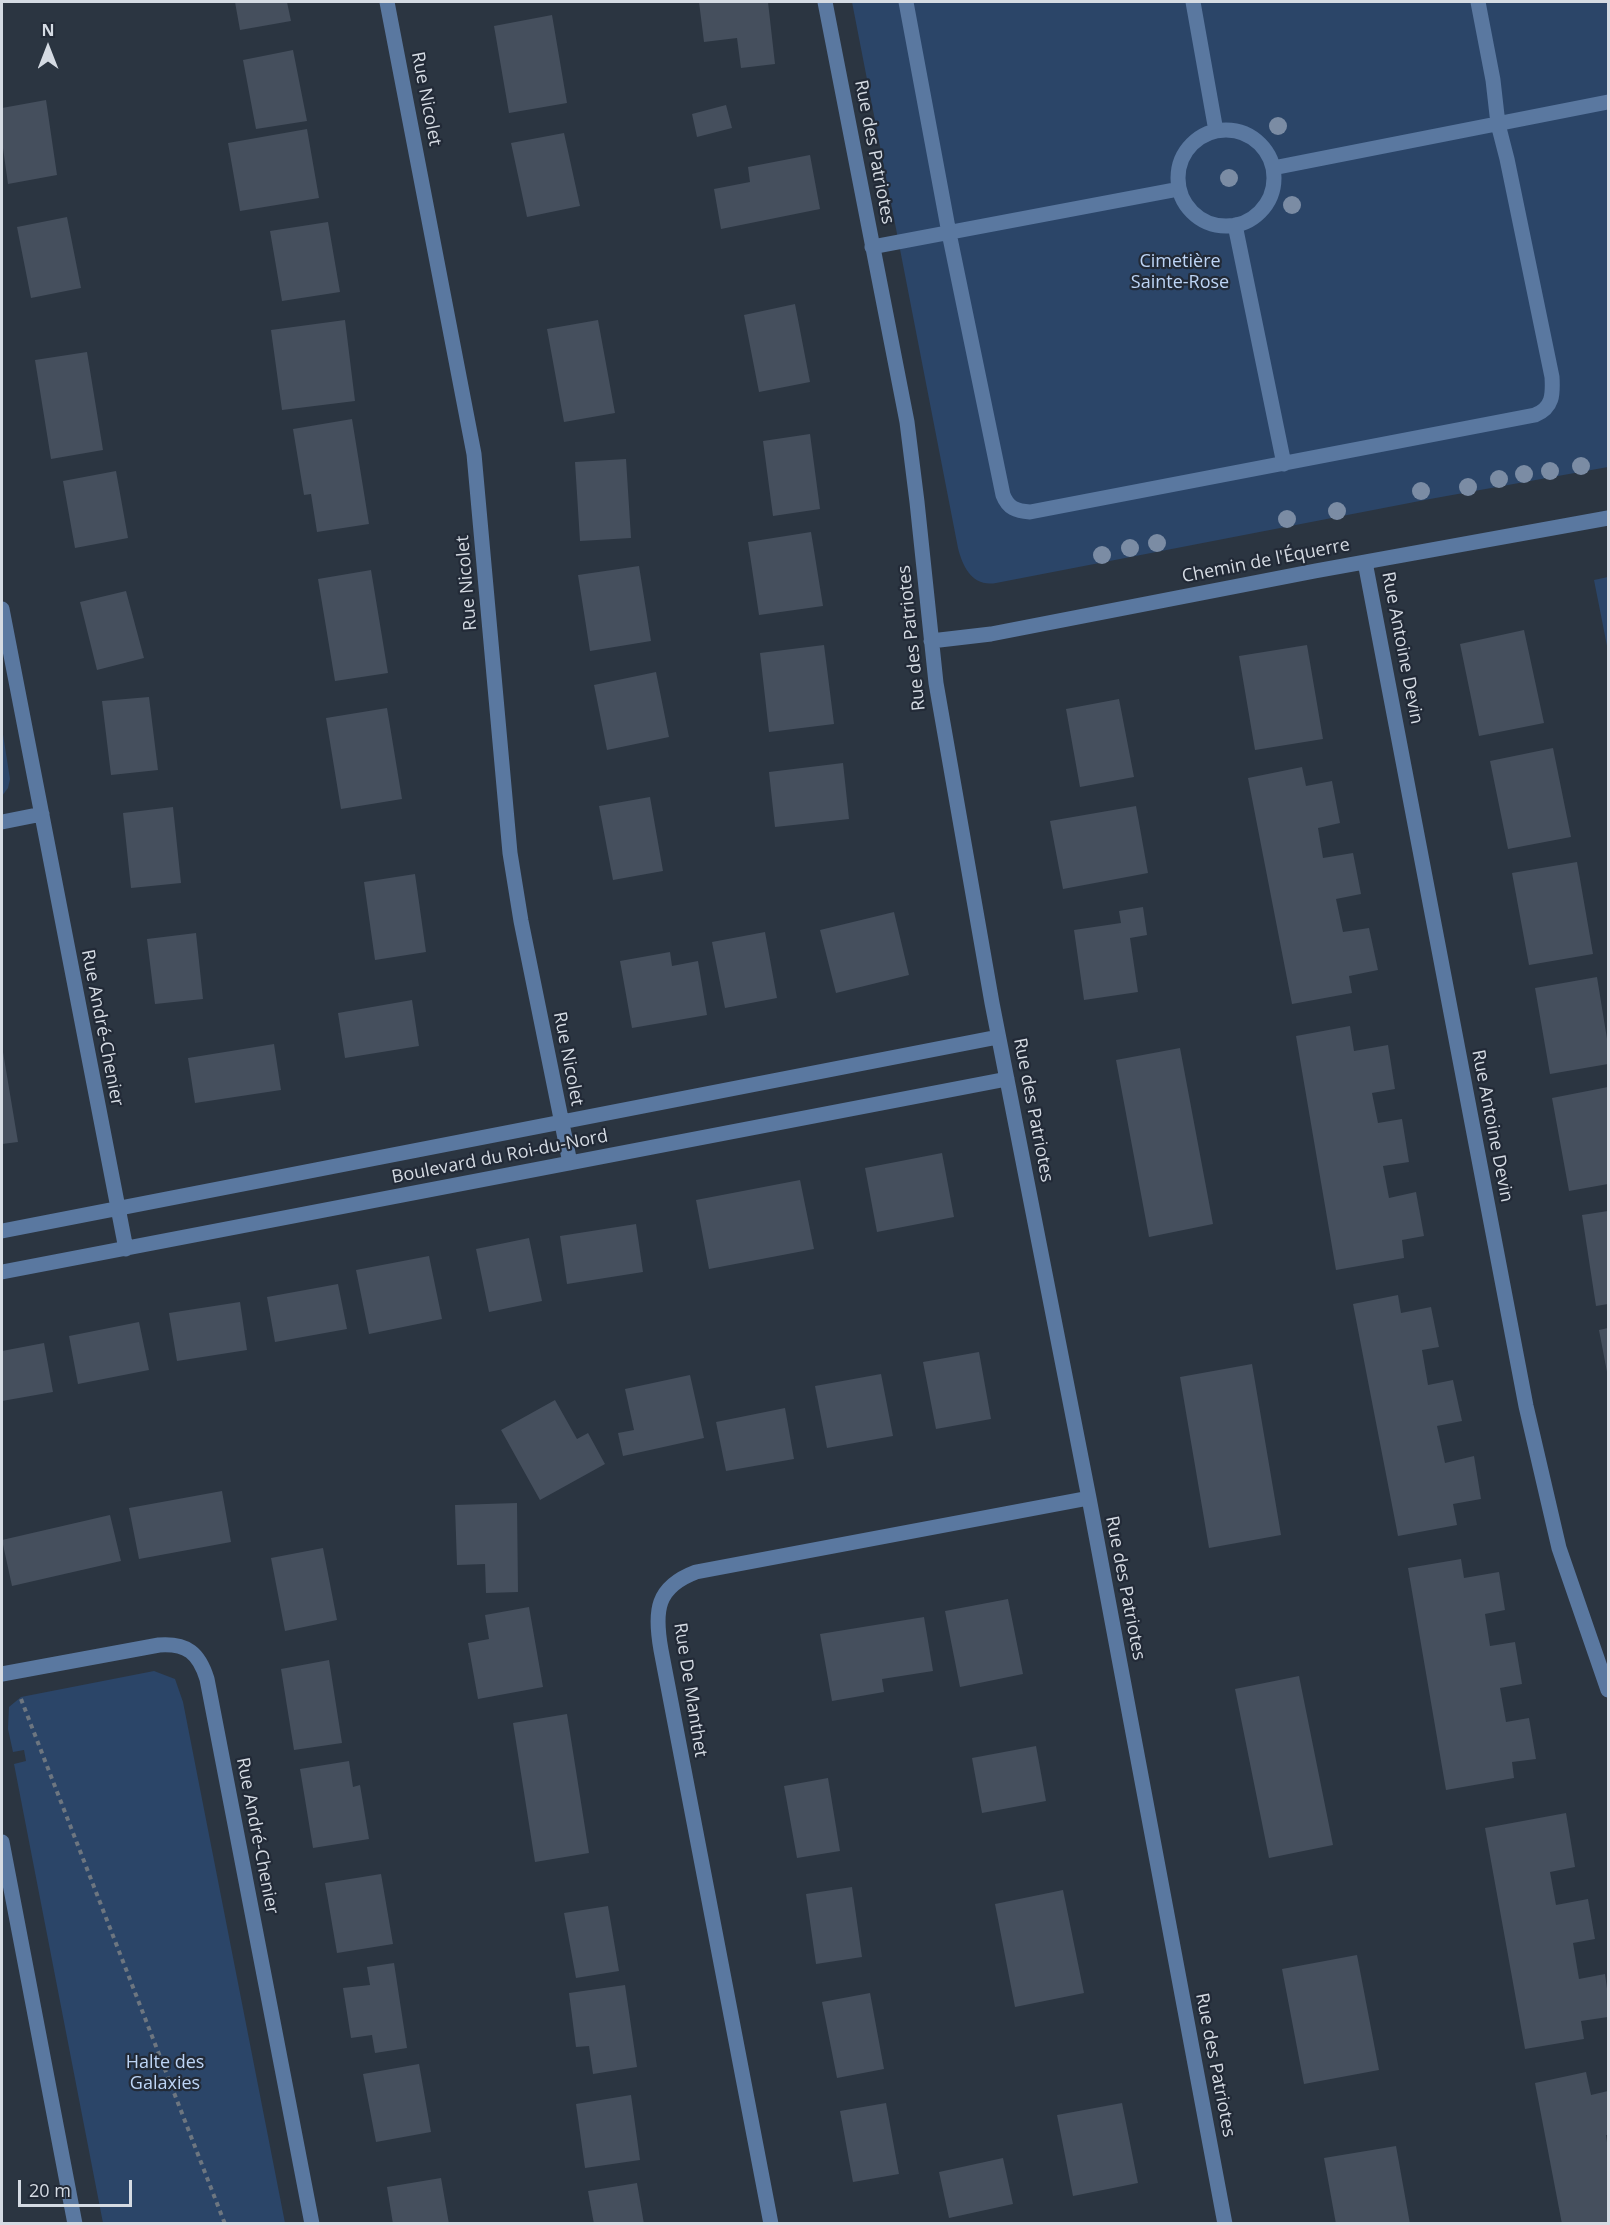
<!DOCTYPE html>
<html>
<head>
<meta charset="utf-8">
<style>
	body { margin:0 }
	#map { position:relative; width:1610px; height:2225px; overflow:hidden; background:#2b3541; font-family:"Open Sans",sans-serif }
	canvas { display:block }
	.frame { position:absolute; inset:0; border:3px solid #d5dbe3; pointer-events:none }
	.north { position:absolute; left:18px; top:18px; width:60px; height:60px; -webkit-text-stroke:4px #222a37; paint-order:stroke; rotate:0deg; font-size:16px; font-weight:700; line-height:24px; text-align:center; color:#d5dbe3 }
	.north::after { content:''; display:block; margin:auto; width:21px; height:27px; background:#d5dbe3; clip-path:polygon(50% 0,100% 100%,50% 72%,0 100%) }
	.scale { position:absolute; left:18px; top:2180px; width:114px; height:27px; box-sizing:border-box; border:3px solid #d5dbe3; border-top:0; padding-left:8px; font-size:18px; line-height:21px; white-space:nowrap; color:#d5dbe3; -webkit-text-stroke:4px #222a37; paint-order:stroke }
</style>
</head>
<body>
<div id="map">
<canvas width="1610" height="2225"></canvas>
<div class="frame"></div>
<div class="north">N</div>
<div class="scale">20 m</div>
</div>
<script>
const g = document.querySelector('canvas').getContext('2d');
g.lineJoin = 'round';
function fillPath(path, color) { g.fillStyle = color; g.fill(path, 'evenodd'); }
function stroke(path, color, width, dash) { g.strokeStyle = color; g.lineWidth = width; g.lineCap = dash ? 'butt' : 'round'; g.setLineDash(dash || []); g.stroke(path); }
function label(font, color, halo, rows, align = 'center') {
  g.font = font + ' "Open Sans",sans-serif'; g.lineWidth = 4.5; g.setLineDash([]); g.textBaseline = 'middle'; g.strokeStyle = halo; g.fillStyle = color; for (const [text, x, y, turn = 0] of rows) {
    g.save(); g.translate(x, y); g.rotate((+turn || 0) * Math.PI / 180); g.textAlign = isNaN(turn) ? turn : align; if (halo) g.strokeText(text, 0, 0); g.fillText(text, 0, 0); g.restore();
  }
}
fillPath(new Path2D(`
	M852 2H1608V467L1430 499 996 583C973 587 963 568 958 548Z
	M1608 577V651L1594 580Z
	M2 728 10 779 8 788 2 796Z
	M154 1671 175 1679 183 1702 285 2223H103L14 1764 26 1761 24 1750 13 1752 8 1729 9 1707 21 1697Z`), '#2b4568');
fillPath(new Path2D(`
	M235 2H287L291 21 240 30Z
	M699 2H768L775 64 741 68 737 38 704 42Z
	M552 15 567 103 509 113 494 26Z
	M293 50 307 121 256 129 243 60Z
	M46 100 57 175 8 184 2 141V108Z
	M726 105 732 128 697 137 692 114Z
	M307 129 319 198 240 211 228 143Z
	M564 133 580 206 527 217 511 143Z
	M810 155 820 209 721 229 714 189 750 182 748 167Z
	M67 217 81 288 31 298 17 227Z
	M328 222 340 292 282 301 270 231Z
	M795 304 810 382 759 392 744 315Z
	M345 320 355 401 282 410 271 330Z
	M598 320 615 413 564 422 547 329Z
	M87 352 103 450 51 459 35 360Z
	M352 419 369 524 317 532 311 494 304 495 293 429Z
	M810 434 820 509 773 516 763 441Z
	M626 459 631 538 580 541 575 462Z
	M116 471 128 538 75 548 63 481Z
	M811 532 823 606 759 615 748 542Z
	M639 566 651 641 590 651 578 575Z
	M371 570 388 673 335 681 318 579Z
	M126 591 144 658 97 670 80 602Z
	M1524 630 1544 723 1479 736 1460 644Z
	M824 645 834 724 769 732 760 653Z
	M1307 645 1323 739 1255 750 1239 656Z
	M656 672 669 737 607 750 594 685Z
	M149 697 158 770 111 775 102 701Z
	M1119 699 1134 777 1080 787 1066 709Z
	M387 708 402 799 341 809 326 718Z
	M1553 748 1571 837 1508 849 1490 761Z
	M843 763 849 819 775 827 769 772Z
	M1302 767 1306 786 1332 781 1340 823 1318 828 1323 858 1353 853 1361 894 1336 899 1343 932 1369 928 1378 970 1349 976 1352 993 1292 1004 1248 778Z
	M650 797 663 871 613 880 599 806Z
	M1136 806 1148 873 1063 889 1050 821Z
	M173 807 181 883 131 888 123 813Z
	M1577 862 1593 954 1529 965 1512 873Z
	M415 874 426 952 375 960 364 882Z
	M1143 907 1147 935 1130 938 1138 992 1084 1000 1074 930 1121 923 1119 911Z
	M894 912 909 975 836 993 820 930Z
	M765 932 777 998 725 1008 712 942Z
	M196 933 203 999 155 1004 147 939Z
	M670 952 672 966 698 961 707 1015 632 1028 620 961Z
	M1597 977 1608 1045V1064L1550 1074 1535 988Z
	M412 1000 419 1046 345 1058 338 1013Z
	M1350 1026 1354 1051 1388 1045 1395 1089 1372 1093 1378 1123 1402 1119 1409 1162 1383 1166 1389 1198 1416 1192 1424 1236 1402 1240 1404 1258 1336 1270 1296 1036Z
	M274 1044 281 1090 195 1103 188 1058Z
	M2 1046 18 1142 2 1144Z
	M1180 1048 1213 1224 1149 1237 1116 1060Z
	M1608 1087V1184L1569 1191 1552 1098Z
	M942 1153 954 1217 877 1232 865 1168Z
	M800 1180 814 1249 709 1269 696 1200Z
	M1608 1211V1304L1596 1306 1582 1215Z
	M636 1224 643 1272 567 1284 560 1236Z
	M529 1238 542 1301 489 1312 476 1249Z
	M429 1256 442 1319 369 1334 356 1270Z
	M338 1284 347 1329 275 1342 267 1297Z
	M1398 1295 1401 1313 1431 1307 1439 1347 1422 1350 1428 1385 1453 1380 1462 1421 1437 1426 1445 1463 1474 1456 1481 1499 1453 1504 1457 1525 1398 1536 1353 1304Z
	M240 1302 247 1350 177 1361 169 1313Z
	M139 1322 149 1370 78 1384 69 1336Z
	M1608 1328V1372H1607L1599 1330Z
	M44 1343 53 1392 2 1401V1351Z
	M979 1352 991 1419 936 1429 923 1362Z
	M1252 1364 1281 1535 1209 1548 1180 1377Z
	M881 1374 893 1436 827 1448 815 1386Z
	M690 1375 704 1438 623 1456 618 1433 634 1430 625 1389Z
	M555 1400 577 1439 588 1433 605 1464 540 1500 501 1430Z
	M785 1408 794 1459 726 1471 716 1422Z
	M222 1491 231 1542 139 1559 129 1508Z
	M517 1503 518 1592 486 1593 485 1564 457 1565 455 1505Z
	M110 1515 121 1561 12 1586 2 1540Z
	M323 1548 337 1620 285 1631 271 1558Z
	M1461 1559 1464 1578 1499 1572 1505 1610 1485 1614 1490 1646 1515 1642 1522 1684 1500 1688 1506 1722 1529 1718 1536 1759 1512 1762 1514 1778 1446 1790 1408 1568Z
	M1008 1599 1023 1674 960 1687 945 1611Z
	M529 1607 543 1687 478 1699 468 1643 489 1639 485 1615Z
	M924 1617 933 1671 882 1679 884 1692 832 1701 820 1634Z
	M329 1660 342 1743 294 1750 281 1669Z
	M1299 1676 1333 1845 1269 1858 1235 1689Z
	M567 1714 589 1853 535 1862 513 1723Z
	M1036 1746 1046 1801 982 1813 972 1758Z
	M349 1761 353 1787 360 1785 369 1839 313 1848 300 1769Z
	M828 1778 840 1851 797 1858 784 1786Z
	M1566 1813 1575 1867 1550 1872 1556 1905 1588 1899 1595 1939 1573 1943 1579 1979 1605 1974 1608 1996V2017L1581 2021 1584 2039 1525 2049 1485 1828Z
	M381 1874 393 1944 337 1953 325 1883Z
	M852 1887 862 1957 816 1964 806 1894Z
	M1063 1890 1084 1993 1015 2007 995 1904Z
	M608 1906 619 1971 576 1978 564 1913Z
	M1357 1955 1379 2070 1304 2084 1282 1969Z
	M394 1963 407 2048 375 2053 372 2035 351 2038 343 1988 370 1985 367 1967Z
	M625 1985 637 2067 593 2074 589 2046 576 2047 569 1993Z
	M870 1993 884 2069 837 2078 822 2002Z
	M419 2064 431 2132 376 2142 363 2074Z
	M1586 2072 1591 2095 1608 2091V2135H1606L1608 2150V2224H1562L1535 2083Z
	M631 2095 640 2160 585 2168 576 2104Z
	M886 2103 899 2174 853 2182 840 2111Z
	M1122 2103 1138 2183 1073 2196 1057 2115Z
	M1396 2146 1410 2224H1336L1324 2158Z
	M1003 2158 1013 2204 949 2218 939 2172Z
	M441 2178 449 2224H393L387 2187Z
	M637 2183 644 2224H594L588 2191Z`), '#454f5d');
stroke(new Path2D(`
	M21 1699 225 2224`), '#6d7680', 4, [4.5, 4.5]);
stroke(new Path2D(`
	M387 2 474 454 510 853 521 921 570 1163
	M825 2 907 422 917 502 936 683 992 1003 1089 1498 1225 2224
	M906 2 949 233 1003 495C1008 508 1016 511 1030 512L1535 415C1553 408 1553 394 1552 377L1507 159 1498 124 1493 80 1478 2
	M1193 2 1216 131
	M1178 178a48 48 0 1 1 96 0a48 48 0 1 1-96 0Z
	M1273 168 1608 102
	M1235 225 1284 464
	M872 247 1179 189
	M1365 562 1526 1406 1559 1548 1608 1690
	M2 609 126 1249
	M931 641 991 634 1315 571 1608 518
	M2 822 42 814
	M2 1231 998 1037
	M2 1272 1007 1079
	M2 1674 159 1645C187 1643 199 1653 207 1679L312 2224
	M2 1842 75 2224
	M771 2224 661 1650C654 1611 656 1587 696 1572L1089 1498`), '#5a78a0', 15);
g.fillStyle = '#7b8ca4';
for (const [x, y] of [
	[1278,126],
	[1229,178],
	[1292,205],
	[1581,466],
	[1550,471],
	[1524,474],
	[1499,479],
	[1468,487],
	[1421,491],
	[1337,511],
	[1287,519],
	[1157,543],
	[1130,548],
	[1102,555]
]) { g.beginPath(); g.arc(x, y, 9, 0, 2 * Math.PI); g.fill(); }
label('18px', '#d5dbe3', '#222a37', [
	["Rue Nicolet",426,99,79],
	["Rue des Patriotes",874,152,79],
	["Chemin de l'Équerre",1266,561,-11],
	["Rue Nicolet",467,583,-95],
	["Rue des Patriotes",912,638,-96],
	["Rue Antoine Devin",1402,648,79],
	["Rue André-Chenier",102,1028,79],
	["Rue Nicolet",568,1059,79],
	["Rue des Patriotes",1033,1110,79],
	["Rue Antoine Devin",1492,1126,79],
	["Boulevard du Roi-du-Nord",500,1157,-11],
	["Rue des Patriotes",1125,1588,79],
	["Rue De Manthet",690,1690,81],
	["Rue André-Chenier",257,1836,79],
	["Rue des Patriotes",1215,2065,79]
]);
label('18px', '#bdd4f5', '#222a37', [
	["Cimetière",1180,262],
	["Sainte-Rose",1180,283],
	["Halte des",165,2063],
	["Galaxies",165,2084]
]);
</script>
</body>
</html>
